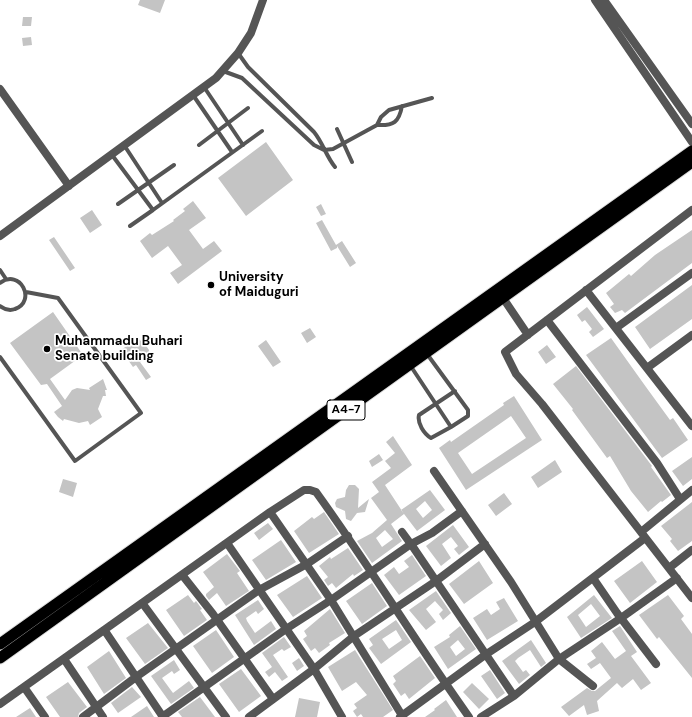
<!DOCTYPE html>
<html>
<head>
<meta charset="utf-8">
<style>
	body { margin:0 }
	canvas { display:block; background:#fff }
</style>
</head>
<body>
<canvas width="692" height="717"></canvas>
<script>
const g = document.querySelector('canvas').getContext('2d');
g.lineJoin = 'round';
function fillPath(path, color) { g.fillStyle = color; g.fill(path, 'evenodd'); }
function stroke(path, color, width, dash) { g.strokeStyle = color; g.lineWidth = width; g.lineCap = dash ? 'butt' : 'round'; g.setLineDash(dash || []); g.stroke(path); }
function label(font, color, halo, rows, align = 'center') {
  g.font = font + ' "DM Sans",sans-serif'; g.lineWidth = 3.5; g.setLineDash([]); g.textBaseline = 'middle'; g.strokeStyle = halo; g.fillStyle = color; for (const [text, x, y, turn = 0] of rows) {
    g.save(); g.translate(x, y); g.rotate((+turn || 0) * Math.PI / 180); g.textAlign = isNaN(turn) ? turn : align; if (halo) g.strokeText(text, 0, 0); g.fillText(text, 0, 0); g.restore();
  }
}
fillPath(new Path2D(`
	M140 0H165L160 13 138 5Z
	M23 17H32L31 26H22Z
	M31 37 32 45 23 46 22 38Z
	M266 142 293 180 246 216 218 178Z
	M193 201 206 218 189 230 203 249 214 241 222 251 178 284 170 273 182 265 168 246 152 258 140 241 150 233 152 235 174 221 173 220 185 211 183 209Z
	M321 204 326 214 321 216 316 207Z
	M92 210 102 225 90 233 80 218Z
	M322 220 336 245 342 241 356 263 350 267 337 246V248L331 251 316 223Z
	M692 230V263L625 313 622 310 615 313 610 307 614 304 606 293 629 274 631 276 655 255Z
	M54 237 75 268 70 271 49 240Z
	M692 285V319L650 349 635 327Z
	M587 307 604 329 593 337 589 332 592 329 585 320 582 322 577 315Z
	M53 312 83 355 50 379 65 400 72 390 77 388 90 390 89 388 103 379 107 390H105L106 396H103L98 409 102 417 90 425 88 421 79 423 64 419 63 421 58 417 54 412 62 406 47 384 41 385 10 343Z
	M310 328 316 337 307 343 301 333Z
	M138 338 141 341 142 340 149 350 148 357 140 362 151 377 146 380 136 365 133 367 121 350Z
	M611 338 646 387 670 420 673 418 688 440 662 458 586 355Z
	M266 340 281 362 273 367 258 346Z
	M547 345 556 357 546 364 538 352Z
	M576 366 652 466 651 467 671 495 662 502 661 501 648 512 631 491 610 456 607 458 572 410 573 409 553 384Z
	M514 396 542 440 466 490 439 448 450 440 451 442 504 405 503 403ZM511 416 526 438 472 474 458 453Z
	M393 436 412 465 385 485 404 514 391 524 402 541 372 563 357 541 372 533 387 520 371 498 379 492 372 482 391 468 385 461 395 453 386 442ZM385 530 393 539 382 547 376 538Z
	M379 454 383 460 372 467 369 461Z
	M692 457V479L683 486 672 471Z
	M555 460 562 472 538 488 531 477Z
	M63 479 77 483 73 497 59 492Z
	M349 485H355L359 489 358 508 369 499 365 512 357 513 351 521 346 519 345 511 336 507 335 503 337 499 345 497 346 490Z
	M430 490 445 510 417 531 401 510ZM425 501 432 510 423 518 416 509Z
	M504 493 512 504 496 516 488 505Z
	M692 502V541L678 551 670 541 672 539 661 526Z
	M324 512 339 534 309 553 294 531 312 517 314 519Z
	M268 523 273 529 259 540 254 533Z
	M453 525 469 547 459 555 454 549 458 546 451 537 442 544 451 558 441 566 426 546Z
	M281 540 296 562 266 580 252 560Z
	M348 548 363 570 354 576 353 574 336 588 332 583 328 586 324 580 328 577 319 566 330 557 331 559Z
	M227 554 240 571 237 573 249 591 226 606 217 593 209 600 206 596V594L214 587 203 572Z
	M412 555 426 576 399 595 384 575 394 567 399 574 409 567 404 561Z
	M479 561 493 583 464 604 449 584Z
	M642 561 657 582 630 603 614 581Z
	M307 576 322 598 293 617 277 595Z
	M372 583 387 606 362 624 346 601Z
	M436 591 451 613 443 620 439 614 443 610 435 601 426 609 436 622 426 630 409 610Z
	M188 595 194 603 196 601 202 609 200 610 207 620 184 636 166 610Z
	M594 595 612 618 581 638 567 617ZM591 604 600 616 586 627 578 615Z
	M668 595 684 616 681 619 692 634V678L659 637 657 639 639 615Z
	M504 598 518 621 487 640 473 618 487 609 491 615 500 609 496 602Z
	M258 600 264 609 258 614 256 611 246 618 247 621 255 633 271 621 276 629 254 645 235 615Z
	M330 609 345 633 329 643 330 645 319 653 315 648 311 651 303 639 307 636 304 631Z
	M396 620 411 642 381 664 369 648 373 645 369 639ZM396 630 402 640 389 649 382 639Z
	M148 623 168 648 145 664 126 638Z
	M460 626 476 649 448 669 434 647 450 637 449 635ZM458 640 465 649 456 656 450 647Z
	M620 626 637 652 631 656 651 683 641 690 633 679 622 688 617 683 597 701 599 711 587 715 584 705 569 716 561 707 587 688 592 691H595L611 678 600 663 591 669 587 664 596 658 591 651 602 642 615 659 626 651 612 631Z
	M216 630 234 657 212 673 193 646Z
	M284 637 291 647 284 651 282 649 273 655 288 677 282 681 275 672 269 677 265 672 272 667 262 653Z
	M531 640 546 663 541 667 530 650 518 658 515 661 523 672 526 670 530 675 519 684 502 661Z
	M355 650 393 710 383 717H363L361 714 357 717 353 711 357 708 354 704 367 695 356 682 342 691 328 667Z
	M109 651 126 678 104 694 87 667Z
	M420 656 435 678 409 699 405 693 401 696 393 684 396 681 393 676Z
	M299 658 304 666 297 671 292 663Z
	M174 660 180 670 174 674 172 671 162 678 170 689 173 693 189 681 194 688 171 704 151 676Z
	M241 669 261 696 239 712 219 684Z
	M490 670 505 693 497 699 481 676Z
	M68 682 87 707 79 713 78 717H60L46 697Z
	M472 683 489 699 479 709 463 692Z
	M132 687 141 697 118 713 111 703Z
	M200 697 215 717H182L178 712Z
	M299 698 320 702 317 717H295Z
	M446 700 457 717H425L435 710 434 709Z
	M147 706 154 717H131Z
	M30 708 36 717H16Z`), '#c4c4c4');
const trunk = new Path2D(`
	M0 644 692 151
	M0 658 692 162`);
stroke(trunk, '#dbdbdb', 13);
stroke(new Path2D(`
	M238 53 248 67 314 132C323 143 326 156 335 167
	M223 71 242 78 314 145 324 150 333 149 377 125 381 117 389 110 432 98
	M204 87 243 145
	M193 95 232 152
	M377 125C394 126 399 122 402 106
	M337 129 352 162
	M124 145 162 203
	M199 145 248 108
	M112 155 153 210 130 226
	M118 204 174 165
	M153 210 262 131
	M0 270 6 279
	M0 283C20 268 37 301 15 309 10 311 4 309 0 306
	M0 357 75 461 141 413 58 298 26 292
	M410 365 451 427 468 416V410L427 354
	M451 427 431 438C424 434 417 423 419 415L455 391`), '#555', 4);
stroke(new Path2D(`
	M595 0 692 142
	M604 0 692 124
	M0 89 69 186
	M692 210 505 352 516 374 542 404 692 598
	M0 236 216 78 238 53 251 33 263 0
	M586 290 692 426
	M503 298 528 335
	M547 320 657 463 680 499
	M616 328 692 273
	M647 368 692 335
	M434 471 511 582 559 659 593 686
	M270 512 331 600 403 717
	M402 532 413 547 514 696
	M641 532 692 490
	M227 543 314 669 342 717
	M669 568 692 550
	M183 576 213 614 273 699
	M593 578 617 613 656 664
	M143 604 226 717
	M105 631 163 717
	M64 659 103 717
	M24 687 45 717
	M0 704 270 512 304 490H310L316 492C369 565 416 643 469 717
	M83 717 136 677 259 590 307 564 348 536
	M162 717 286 629 331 600 411 544 432 533 462 511
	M249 717 314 669 354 636 436 581 485 544
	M400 717 485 655 535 622 645 538
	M481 717 514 696 559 659 621 618 677 578`), '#555', 8);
stroke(trunk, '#000', 11);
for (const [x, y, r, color] of [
	[211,285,4,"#000"],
	[47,349,4,"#000"]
]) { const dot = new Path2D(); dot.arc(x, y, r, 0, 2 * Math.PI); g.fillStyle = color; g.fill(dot); stroke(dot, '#fff', 1.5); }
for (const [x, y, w] of [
	[346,410,38]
]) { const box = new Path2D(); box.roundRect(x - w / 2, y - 10, w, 20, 3); g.fillStyle = '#fff'; g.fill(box); stroke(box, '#000', 1); }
label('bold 12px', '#000', null, [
	["A4-7",346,410]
]);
label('bold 13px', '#000', '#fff', [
	["University",219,278],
	["of Maiduguri",219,293],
	["Muhammadu Buhari",55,342],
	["Senate building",55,357]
], 'left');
</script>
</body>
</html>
